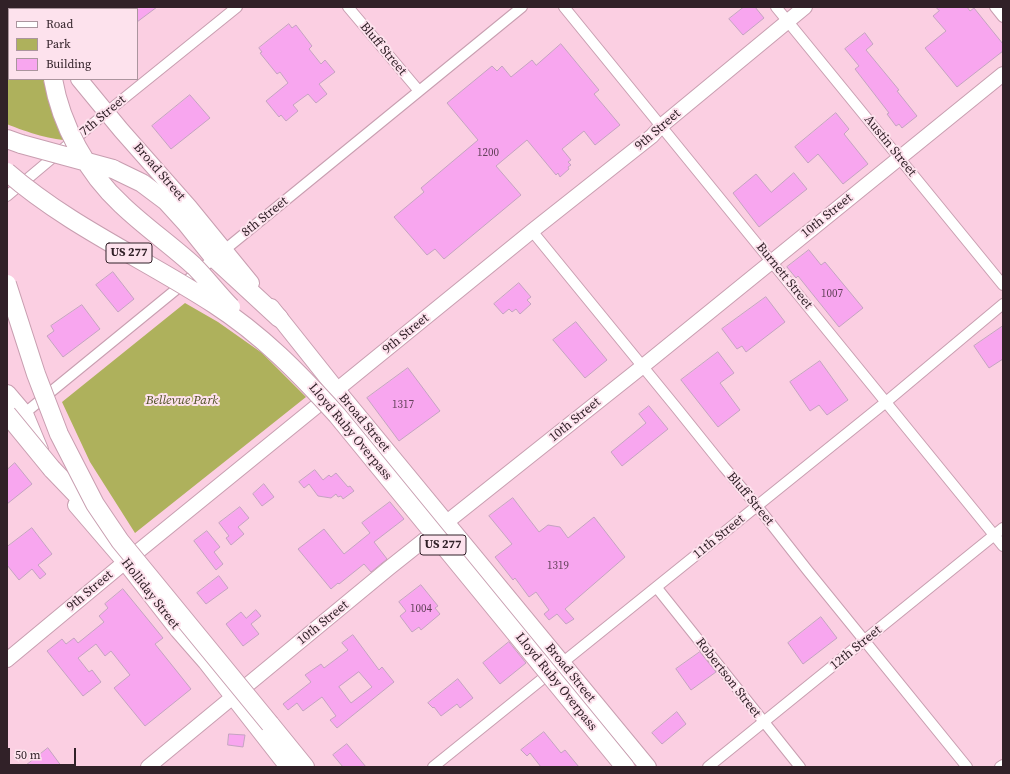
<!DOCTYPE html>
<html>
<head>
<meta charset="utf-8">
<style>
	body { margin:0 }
	#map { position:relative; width:1010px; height:774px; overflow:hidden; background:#fbcfe2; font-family:"Source Serif 4",serif }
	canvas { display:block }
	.frame { position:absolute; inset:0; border:8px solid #312128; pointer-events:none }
	.legend { position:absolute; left:8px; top:8px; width:130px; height:72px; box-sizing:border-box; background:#fde2ed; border:1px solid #ab959e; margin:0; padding:5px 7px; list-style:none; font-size:12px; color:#312128 }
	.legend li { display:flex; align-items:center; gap:8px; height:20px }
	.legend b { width:20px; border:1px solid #ab959e }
	.scale { position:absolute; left:8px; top:748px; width:68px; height:18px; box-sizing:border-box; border:2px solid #312128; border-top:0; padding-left:5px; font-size:12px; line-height:14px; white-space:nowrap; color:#312128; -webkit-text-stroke:3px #fde2ed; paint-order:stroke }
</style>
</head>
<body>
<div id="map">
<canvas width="1010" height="774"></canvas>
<div class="frame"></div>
<ul class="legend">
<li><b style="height:5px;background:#fff"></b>Road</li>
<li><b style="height:11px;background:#aeb15c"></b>Park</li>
<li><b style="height:11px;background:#f8a6ef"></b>Building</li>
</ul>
<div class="scale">50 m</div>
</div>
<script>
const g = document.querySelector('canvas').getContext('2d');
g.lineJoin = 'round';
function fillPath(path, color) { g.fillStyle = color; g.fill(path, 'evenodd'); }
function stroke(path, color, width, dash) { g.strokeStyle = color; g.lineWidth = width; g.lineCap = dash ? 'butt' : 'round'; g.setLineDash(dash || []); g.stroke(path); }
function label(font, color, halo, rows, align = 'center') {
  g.font = font + ' "Source Serif 4",serif'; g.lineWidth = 4; g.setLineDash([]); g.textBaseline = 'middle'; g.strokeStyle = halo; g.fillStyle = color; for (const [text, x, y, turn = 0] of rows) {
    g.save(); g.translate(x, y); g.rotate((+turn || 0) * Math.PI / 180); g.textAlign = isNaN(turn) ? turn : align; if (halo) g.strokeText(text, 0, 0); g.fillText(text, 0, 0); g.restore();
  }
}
fillPath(new Path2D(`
	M7 13 9 15V79H50L68 140C54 141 20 130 7 124Z
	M185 303 218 322 262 353 306 397 135 533 90 462 62 402Z`), '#aeb15c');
const building = new Path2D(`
	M137 7H157L137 22Z
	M744 7H755L764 18 743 35 729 19Z
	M936 7H967L970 11 974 8 1003 44V51L957 87 925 48 946 31 933 16 939 11Z
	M289 24 292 28 296 25 312 46 309 49 321 64 325 60 335 72 319 84 327 94 316 103 308 94 293 105 298 111 286 121 281 115 279 117 266 101 288 83 280 72 277 74 260 53 262 52 259 48Z
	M865 33 873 44 866 50 899 90 897 91 917 116 902 128 899 124 896 126 887 114 889 113 855 69 859 66 845 49Z
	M561 44 599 90 594 94 620 125 595 145 584 131 562 149 571 160 568 162 571 165 568 167 569 169 560 177 558 173 556 175 527 140 496 166 521 195 444 259 435 249 427 255 394 217 424 192 421 188 478 140 447 103 492 66 497 71 502 66 511 77 532 60 536 65Z
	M190 95 210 118 171 149 152 126Z
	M836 113 849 129 844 134 868 164 843 184 818 154 808 163 795 147Z
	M794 173 807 189 759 227 733 193 756 174 771 192Z
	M809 250 821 265 825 262 863 308 839 327 798 276 796 278 787 267Z
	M113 272 134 299 118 312 96 285Z
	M519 283 531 297 527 300 531 304 520 314 516 309 512 312 509 309 503 314 494 304Z
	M766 297 785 322 746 352 742 346 737 349 722 329Z
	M82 305 100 329 63 357 47 336 54 331 51 326Z
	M576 322 607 360 585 378 553 340Z
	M1003 326V359L989 368 974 346Z
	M718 352 734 373 720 383 740 410 718 427 681 380Z
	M820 361 848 400 827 415 819 405 810 411 790 382Z
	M408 368 440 411 399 441 367 398Z
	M649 406 668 429 622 466 611 452 646 423 639 414Z
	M15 463 32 484 7 504V470Z
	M315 470 323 480 329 475 331 477 336 473 348 487 350 486 354 491 343 499 341 496 338 497 336 494 331 498 318 496 309 484 304 488 299 482Z
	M264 484 274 497 262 506 253 494Z
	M513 498 539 532 548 525 560 527 568 538 594 517 625 557 565 609 574 619 566 624 557 614 549 620 544 614 549 610 536 592 529 597 515 578 513 580 495 557 512 544 489 516Z
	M390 502 404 519 374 542 387 559 371 572 364 564 339 584 338 583 331 589 298 549 324 529 344 554 370 533 362 523Z
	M240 507 249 518 238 527 244 534 231 545 226 538 229 536 219 523Z
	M32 528 52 554 38 565 46 574 40 579 32 569 19 580 7 565V547Z
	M207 531 220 547 214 552 223 564 216 570 194 541Z
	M219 576 228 588 206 604 197 593Z
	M421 585 438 606 435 608 440 614 421 630 419 627 412 632 400 616 406 611 399 602Z
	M123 589 163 638 155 644 191 689 145 726 114 688 130 675 111 651 105 656 96 644 78 658 89 672 92 670 101 682 83 696 47 651 62 639 66 644 74 638 78 643 104 622 99 616 108 608 105 604Z
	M256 610 261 616 251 624 259 634 243 646 226 624 241 612 246 618Z
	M821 617 837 638 803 664 788 643Z
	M353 635 379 670 382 667 394 682 337 728 330 720 336 716 322 697 303 711 297 703 288 710 283 704 311 682 305 675 321 664 324 668 348 650 342 643ZM359 672 372 687 351 703 339 687Z
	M509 642 526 663 500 684 483 663Z
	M700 652 716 672 691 690 676 669Z
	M458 679 473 698 460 708 457 704 441 716 434 707 433 708 428 703Z
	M677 712 686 724 662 744 652 733Z
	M544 732 561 753 565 750 579 767H541L530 753 527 756 521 750Z
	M229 734 245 735 243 747 228 745Z
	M347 744 366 767H343L333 755Z
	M48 748 62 767H24Z`);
fillPath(building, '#f8a6ef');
stroke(building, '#c4a3c0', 1);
const street = new Path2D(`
	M348 7 419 91
	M564 7 1003 546
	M776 7 1003 285
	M995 7 1003 17
	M7 196 107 112 237 7
	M532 231 675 406 724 467 757 506 808 571 967 767
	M20 417 522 7
	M657 588 800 767
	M433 767 886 402 1003 304
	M708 767 1003 528
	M1000 767 1003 765`);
const secondary = new Path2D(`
	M7 660 125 562 532 231 652 136 661 126 805 7
	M148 767 389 568 643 366 1003 74`);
const primary = new Path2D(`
	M19 7 20 9
	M79 79 121 130 189 207 251 283
	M271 307 337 390 648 767
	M76 505 125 562 178 630 206 662 288 767`);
const highway = new Path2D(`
	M52 9V7
	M7 139 21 144
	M113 169 142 183 166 201 186 223 214 258 279 318
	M7 394 24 414 39 450
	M52 469 101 520
	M270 724 305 767`);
stroke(street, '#c89eb0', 12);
stroke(secondary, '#c89eb0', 16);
stroke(primary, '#c89eb0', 18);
stroke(highway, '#c89eb0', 20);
stroke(street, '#fff', 10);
stroke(secondary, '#fff', 14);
stroke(primary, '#fff', 16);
stroke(highway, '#fff', 18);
const highwayBridge = new Path2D(`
	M53 79C61 125 87 173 122 205 145 227 171 245 194 266 207 279 218 294 231 307
	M21 144 113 169
	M7 172C69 226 145 259 214 304 262 335 299 373 337 415L625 767
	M7 284 36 374 59 434 95 504 120 541 270 724
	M7 414 52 469`);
stroke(highwayBridge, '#c89eb0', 20, []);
stroke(highwayBridge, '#fff', 18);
label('11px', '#63425a', null, [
	["1200",488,153],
	["1007",832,294],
	["1317",403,405],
	["1319",558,566],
	["1004",421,609]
]);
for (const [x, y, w] of [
	[129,253,46],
	[443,545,46]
]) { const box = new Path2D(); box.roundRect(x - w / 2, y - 10, w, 20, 3); g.fillStyle = '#fde2ed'; g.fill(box); stroke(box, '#312128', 1); }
label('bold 12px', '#312128', null, [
	["US 277",129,253],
	["US 277",443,545]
]);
label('13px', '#312128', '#fde2ed', [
	["Bluff Street",383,49,50],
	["7th Street",103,116,-40],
	["9th Street",658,130,-41],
	["Austin Street",890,146,51],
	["Broad Street",159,172,49],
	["10th Street",827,216,-39],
	["8th Street",265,217,-39],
	["Burnett Street",784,276,51],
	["9th Street",406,334,-39],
	["10th Street",575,420,-39],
	["Broad Street",364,423,50],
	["Lloyd Ruby Overpass",350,432,50],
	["Bluff Street",750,499,50],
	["11th Street",719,537,-39],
	["9th Street",90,591,-40],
	["Holliday Street",150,594,52],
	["10th Street",323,623,-39],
	["12th Street",856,648,-39],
	["Broad Street",570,673,51],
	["Robertson Street",728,678,52],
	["Lloyd Ruby Overpass",556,682,51]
]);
label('italic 13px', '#4f5023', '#fde2ed', [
	["Bellevue Park",182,401]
]);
</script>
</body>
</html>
